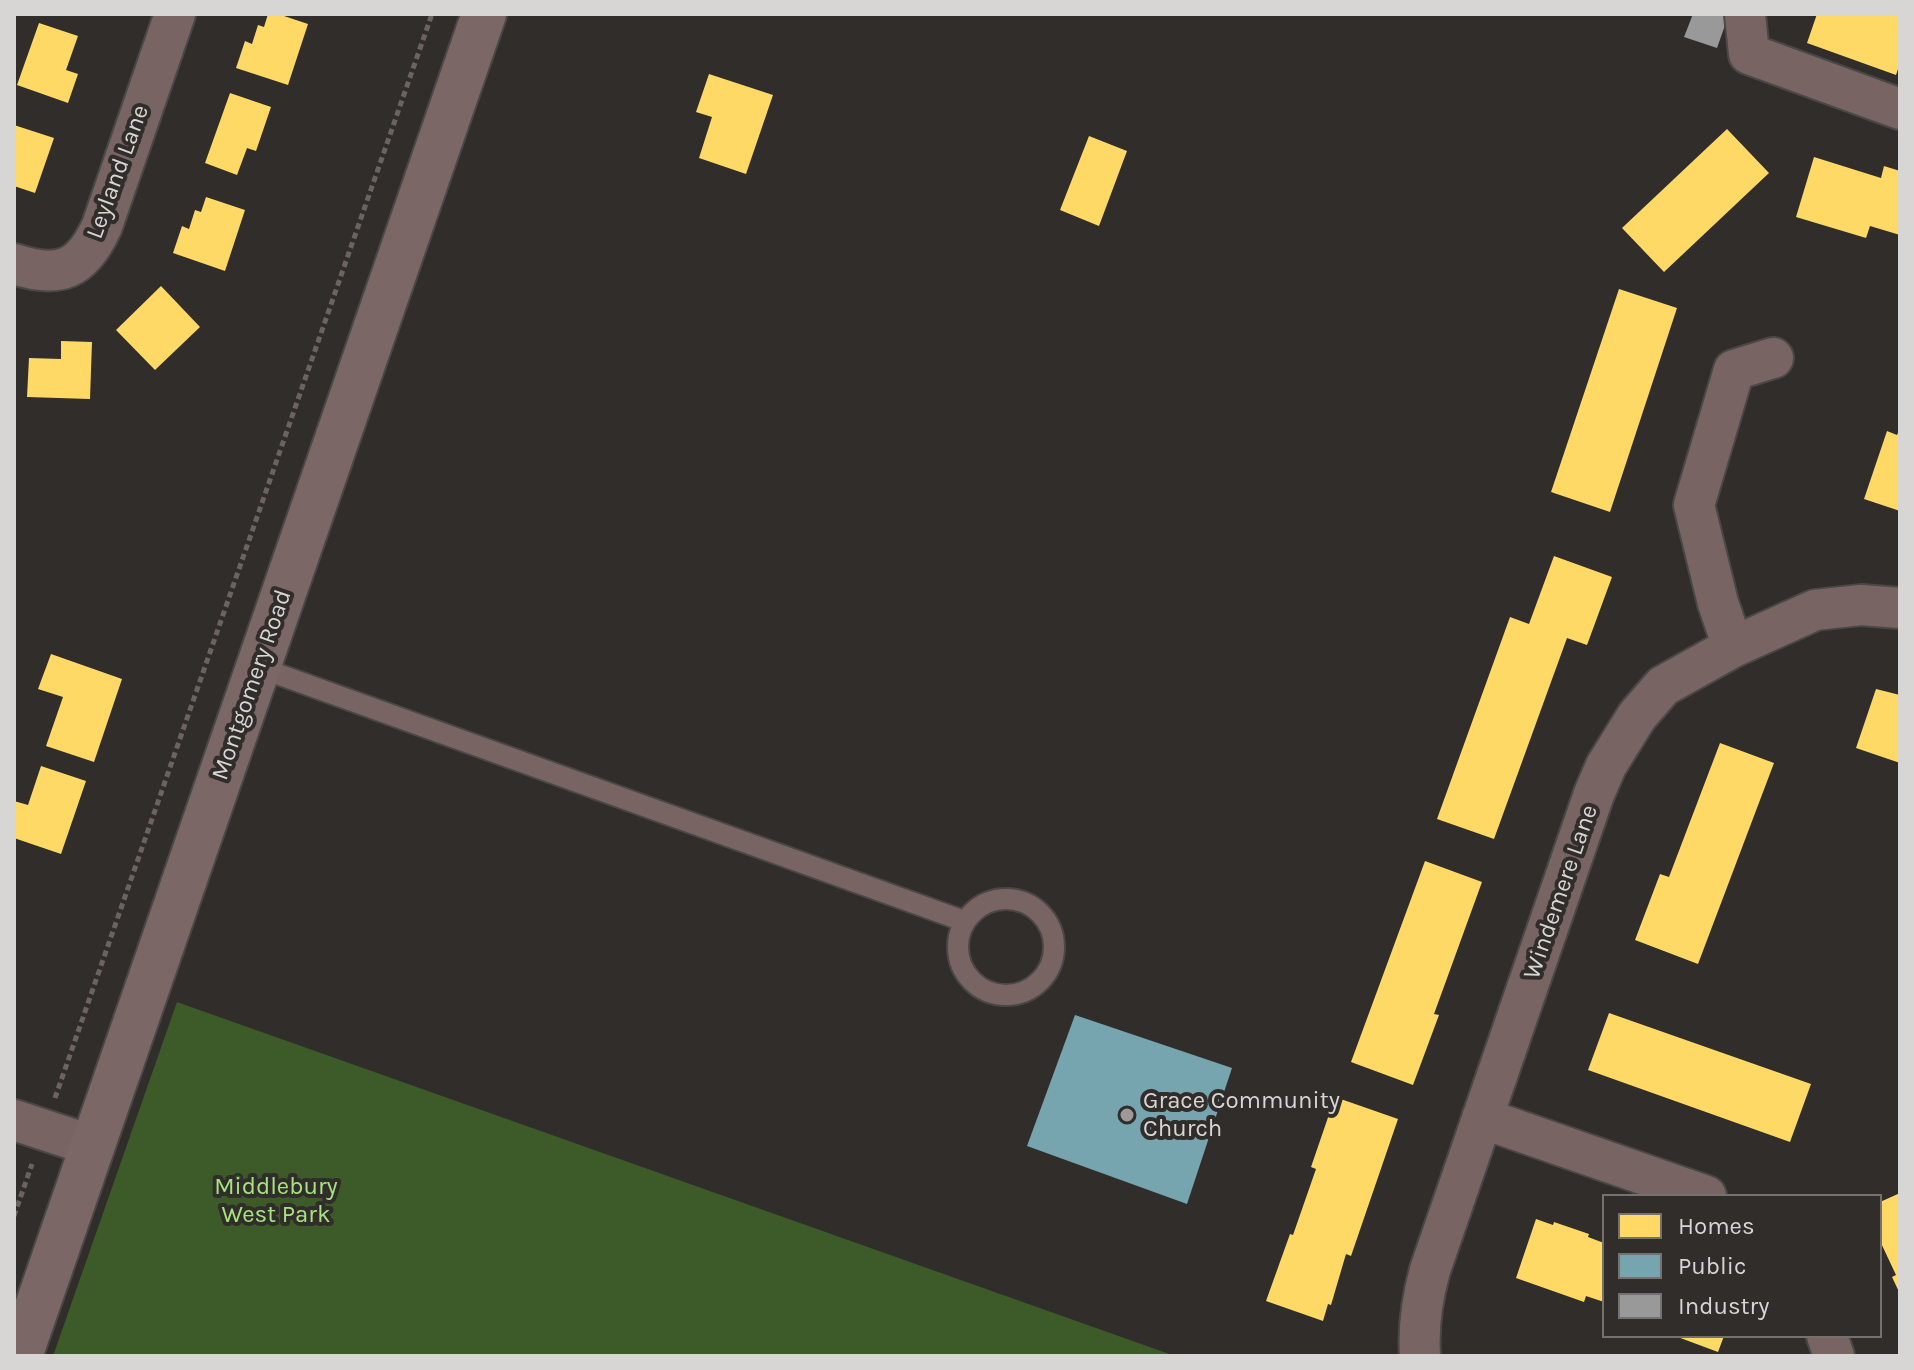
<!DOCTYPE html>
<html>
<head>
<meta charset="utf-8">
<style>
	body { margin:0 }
	#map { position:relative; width:1914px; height:1370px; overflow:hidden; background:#302d2b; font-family:Karla,sans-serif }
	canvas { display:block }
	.frame { position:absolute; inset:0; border:16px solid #d8d6d4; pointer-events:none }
	.legend { position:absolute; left:1602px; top:1194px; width:280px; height:144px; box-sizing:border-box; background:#312d2a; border:2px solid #74716e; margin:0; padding:10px 14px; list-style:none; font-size:24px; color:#d8d6d4 }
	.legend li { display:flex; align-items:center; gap:16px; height:40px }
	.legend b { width:40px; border:2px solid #74716e }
</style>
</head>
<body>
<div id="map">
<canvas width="1914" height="1370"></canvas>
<div class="frame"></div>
<ul class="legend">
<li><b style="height:22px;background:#ffd966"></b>Homes</li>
<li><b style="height:22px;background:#76a5af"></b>Public</li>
<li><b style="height:22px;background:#999"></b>Industry</li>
</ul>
</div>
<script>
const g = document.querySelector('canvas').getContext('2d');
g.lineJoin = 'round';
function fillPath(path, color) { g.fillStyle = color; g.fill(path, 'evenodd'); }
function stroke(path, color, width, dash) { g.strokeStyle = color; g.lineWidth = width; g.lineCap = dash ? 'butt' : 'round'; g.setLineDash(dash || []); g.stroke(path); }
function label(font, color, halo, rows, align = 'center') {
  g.font = font + ' Karla,sans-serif'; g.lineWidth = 8; g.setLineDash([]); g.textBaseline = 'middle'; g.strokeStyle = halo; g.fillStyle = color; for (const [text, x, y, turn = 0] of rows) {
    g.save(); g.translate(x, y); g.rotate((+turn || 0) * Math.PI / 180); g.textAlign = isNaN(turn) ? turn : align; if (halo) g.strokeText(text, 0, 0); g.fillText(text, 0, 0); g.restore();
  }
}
fillPath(new Path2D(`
	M177 1002 1175 1356H53Z`), '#3d5b28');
fillPath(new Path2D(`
	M268 14H278L308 24 288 85 236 68 245 41 252 44 258 25 264 27Z
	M1817 14H1900V63L1896 75 1807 43Z
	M39 23 78 36 66 70 78 74 68 103 17 85Z
	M709 74 773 95 746 174 699 158 712 117 696 112Z
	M230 93 271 107 256 151 247 148 237 175 205 163Z
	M14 125 54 138 35 193 14 186Z
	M1727 129 1769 173 1664 272 1622 228Z
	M1089 136 1127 151 1099 226 1060 210Z
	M1814 157 1881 178 1884 166 1900 171V235L1870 226 1866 238 1796 217Z
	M206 197 245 210 225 271 173 253 182 226 189 229 195 210 201 212Z
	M161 286 200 327 155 370 116 330Z
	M1619 289 1677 308 1610 512 1551 492Z
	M61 341 92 342 90 399 27 397 29 358 61 359Z
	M1900 428V511L1864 499 1887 431 1897 435Z
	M1554 556 1612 577 1587 645 1567 638 1494 839 1437 819 1510 617 1529 624Z
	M51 654 122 679 94 762 46 746 63 697 38 689Z
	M1876 689 1900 695V763L1856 748Z
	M1720 743 1774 763 1698 964 1635 940 1660 874 1669 877Z
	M41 766 86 781 61 854 14 838V801L28 805Z
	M1425 861 1482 882 1434 1014 1439 1015 1413 1085 1351 1062Z
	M1609 1013 1811 1084 1790 1142 1588 1070Z
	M1335 1097 1398 1119 1351 1256 1346 1254 1331 1305 1328 1304 1323 1321 1266 1301 1290 1234 1293 1235 1316 1169 1311 1167Z
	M1900 1193V1294L1892 1277 1896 1275 1880 1241V1202Z
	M1536 1219 1553 1225 1554 1222 1589 1234 1588 1237 1604 1243V1302L1586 1296 1584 1302 1516 1278Z
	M1675 1336H1724L1718 1352Z`), '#ffd966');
fillPath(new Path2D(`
	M1075 1015 1232 1068 1187 1204 1027 1146Z`), '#76a5af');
fillPath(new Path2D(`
	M1693 14H1729L1717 48 1684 37Z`), '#999');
const lane = new Path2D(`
	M258 667 964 921
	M958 947a48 48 0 1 1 96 0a48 48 0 1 1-96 0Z`);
const street = new Path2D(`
	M1745 14 1749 54 1900 109
	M14 264C60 279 82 270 102 226L175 14
	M1733 647 1718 603 1694 505 1734 370 1773 358
	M1482 1118 1706 1196
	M14 1120 93 1146
	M1827 1336 1834 1356
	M1420 1356C1418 1326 1422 1299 1430 1270L1594 794 1606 766 1637 716 1663 686 1733 647 1815 610 1861 605 1900 608`);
const secondary = new Path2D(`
	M20 1356 484 14`);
stroke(lane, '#4a4847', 24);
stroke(street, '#4a4847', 44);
stroke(secondary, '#4a4847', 48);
stroke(new Path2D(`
	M55 1098 432 14
	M14 1216 32 1164`), '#6c6361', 5, [6, 4]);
stroke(lane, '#786563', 20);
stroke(street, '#786563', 40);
stroke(secondary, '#7b6765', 44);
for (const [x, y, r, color] of [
	[1127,1115,8,"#9d9b99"]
]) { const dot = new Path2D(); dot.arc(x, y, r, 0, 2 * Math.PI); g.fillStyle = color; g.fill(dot); stroke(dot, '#312d2a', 3); }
label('24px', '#d8d6d4', '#312d2a', [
	["Leyland Lane",118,172,-70],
	["Montgomery Road",252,685,-71],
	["Windemere Lane",1561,892,-71]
]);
label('24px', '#d8d6d4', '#312d2a', [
	["Grace Community",1143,1101],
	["Church",1143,1129]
], 'left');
label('24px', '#a5e47e', '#312d2a', [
	["Middlebury",276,1187],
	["West Park",276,1215]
]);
</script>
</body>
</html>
